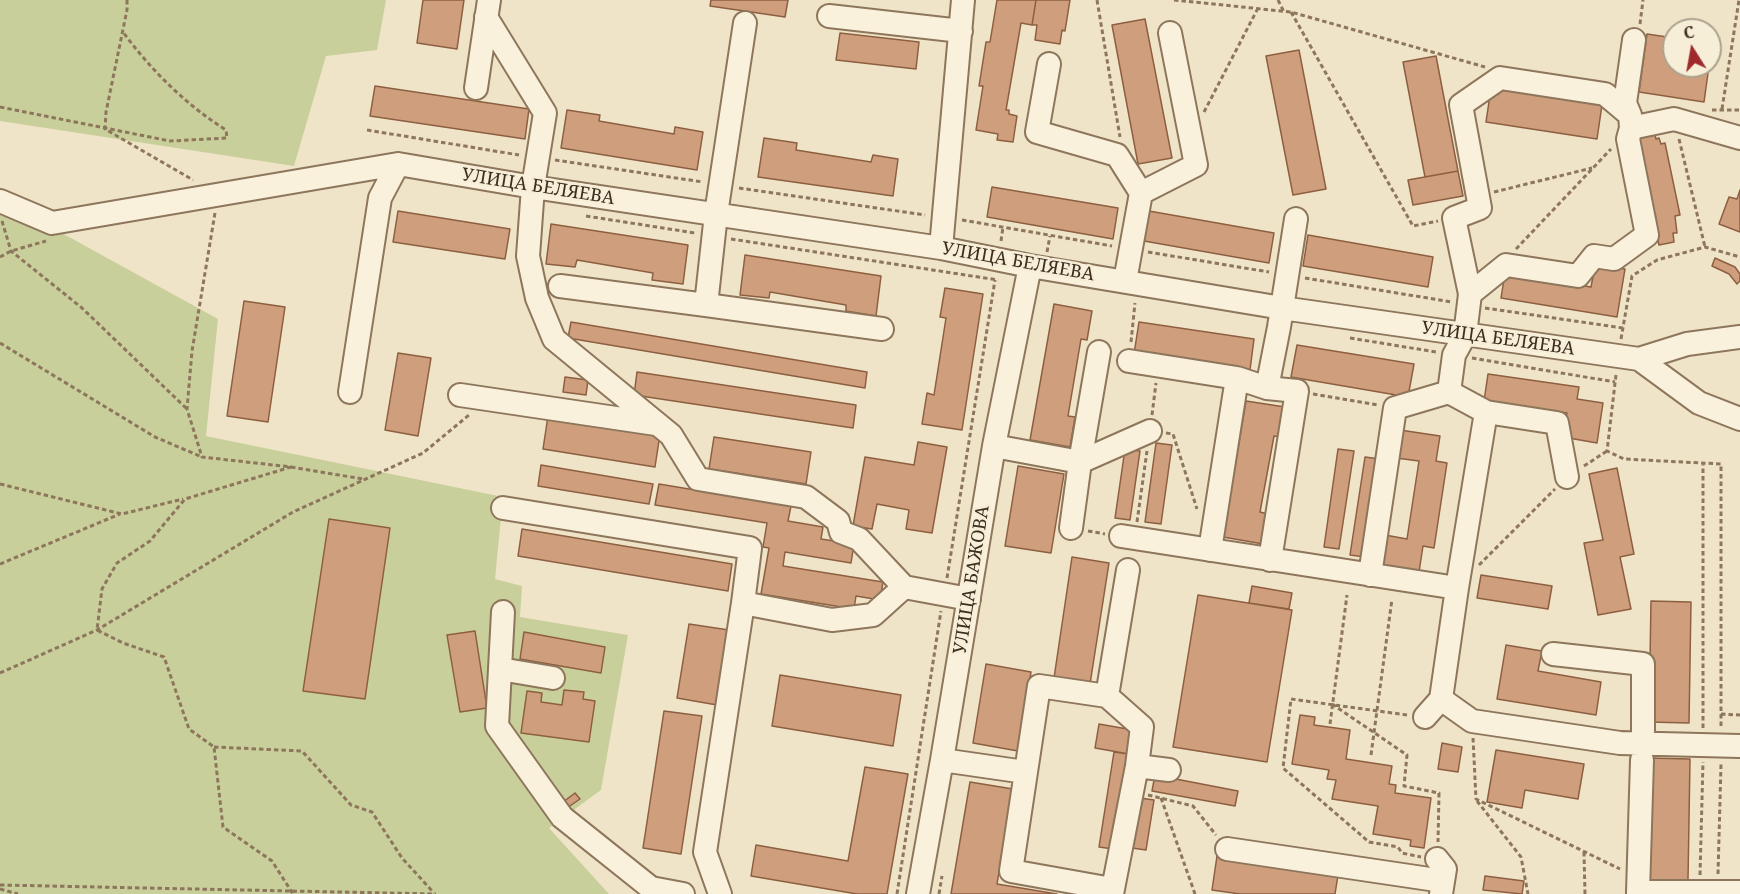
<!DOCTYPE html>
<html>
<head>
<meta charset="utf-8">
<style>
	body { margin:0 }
	#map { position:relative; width:1740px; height:894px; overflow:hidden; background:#f0e4c8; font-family:"Noto Serif",serif }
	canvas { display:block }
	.north { position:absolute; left:1662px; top:18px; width:60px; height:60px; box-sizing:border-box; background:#f7eed8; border:2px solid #ada18e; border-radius:50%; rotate:349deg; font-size:16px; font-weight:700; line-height:24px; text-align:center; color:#3d2e20 }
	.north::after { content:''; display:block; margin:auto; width:21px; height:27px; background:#9e2a2b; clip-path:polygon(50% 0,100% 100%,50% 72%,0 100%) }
</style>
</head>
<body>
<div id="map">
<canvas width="1740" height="894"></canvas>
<div class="north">С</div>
</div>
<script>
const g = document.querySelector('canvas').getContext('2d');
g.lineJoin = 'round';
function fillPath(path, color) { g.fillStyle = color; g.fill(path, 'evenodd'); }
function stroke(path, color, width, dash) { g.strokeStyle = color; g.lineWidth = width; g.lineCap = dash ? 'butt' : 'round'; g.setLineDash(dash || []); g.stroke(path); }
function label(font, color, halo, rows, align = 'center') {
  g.font = font + ' "Noto Serif",serif'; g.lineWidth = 5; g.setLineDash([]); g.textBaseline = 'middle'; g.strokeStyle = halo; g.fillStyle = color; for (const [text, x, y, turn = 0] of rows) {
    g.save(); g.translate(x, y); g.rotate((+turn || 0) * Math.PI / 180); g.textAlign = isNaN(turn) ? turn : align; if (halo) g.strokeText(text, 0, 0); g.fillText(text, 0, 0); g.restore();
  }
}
fillPath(new Path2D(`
	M0 0H386L377 50 326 56 294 166 0 121Z
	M0 199 218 319 206 436 503 497 495 579 522 586 520 617 628 635 601 790 549 828 609 894H0Z`), '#c9cf9b');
const building = new Path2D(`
	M423 0H464L457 49 417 43Z
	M711 0H788L785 17 710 6Z
	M997 0H1036L1032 25 1021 23 1006 110H1009V114L1017 116 1013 142 997 140 998 134 976 130 983 86H979L986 42H990Z
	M1036 0H1070L1065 31 1062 30 1060 44 1035 40 1037 25H1032Z
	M1145 19 1172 158 1138 164 1112 25Z
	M840 33 919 42 916 69 836 60Z
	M1647 34 1674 38V66H1709L1704 102 1639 92Z
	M1299 50 1326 189 1293 195 1266 56Z
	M1436 56 1458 171 1425 177 1403 62Z
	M375 86 529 109 525 139 370 116Z
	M1491 88 1602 105 1597 139 1486 122Z
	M567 110 600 115 599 121 674 134 675 127 703 132 697 170 561 148Z
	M1654 131 1656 139 1659 138 1661 144 1665 143 1680 215 1675 216 1677 233H1673L1674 242 1659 245 1636 135Z
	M764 138 797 143 796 150 871 162 873 155 898 159 893 196 758 177Z
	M1458 171 1463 196 1413 205 1408 180Z
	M992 187 1118 208 1113 239 987 217Z
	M1740 190V232L1719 224 1729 197 1737 199Z
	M398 211 510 229 505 259 393 242Z
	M1149 211 1274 233 1269 263 1144 241Z
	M551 224 688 245 683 284 652 280 653 273 577 260 575 267 546 264Z
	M1308 235 1433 257 1428 287 1303 266Z
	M745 255 881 276 876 316 846 311V305L770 292 769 298 740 295Z
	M1715 258 1735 267 1740 274V281L1737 284 1729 274 1712 266Z
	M1595 265 1625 269 1617 317 1501 298 1505 273 1591 287Z
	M945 288 983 294 962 430 922 424 927 393 934 395 946 318 940 317Z
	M244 301 285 307 268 422 227 416Z
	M1054 304 1092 311 1087 340 1081 339 1068 416 1075 417 1070 447 1030 440Z
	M571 322 867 372 865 388 568 338Z
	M1139 322 1254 339 1250 370 1134 354Z
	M1297 345 1414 364 1408 397 1291 377Z
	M398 353 431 358 418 436 385 430Z
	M637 372 856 405 853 428 634 395Z
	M1488 374 1579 387 1577 399 1603 403 1597 443 1563 437 1567 413 1484 401Z
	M565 377 588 380 586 395 563 392Z
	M1246 401 1285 407 1280 437 1274 436 1260 512 1268 514 1263 544 1223 537Z
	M548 416 660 434 655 467 543 449Z
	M1400 430 1440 436 1436 461 1447 463 1434 548 1423 546 1419 572 1381 566 1385 535 1407 539 1419 461 1396 458Z
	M714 437 811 452 806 484 709 469Z
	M918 442 947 447 932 533 906 529 909 510 877 504 872 529 853 526 865 457 914 465Z
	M1156 443 1172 445 1161 524 1145 522Z
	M1125 449 1140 451 1130 520 1115 518Z
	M1338 449 1354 451 1339 549 1324 547Z
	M1365 457 1380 459 1365 557 1350 555Z
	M541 465 653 484 649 504 538 486Z
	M1018 466 1064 474 1051 553 1005 546Z
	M1617 468 1634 554 1620 557 1631 609 1598 615 1584 543 1603 540 1589 474Z
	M659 484 791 506 788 521 823 527 821 539 854 544 851 563 785 552 783 566 883 582 880 600 856 596 854 609 761 594 769 548 763 547 767 523 655 505Z
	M329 519 390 528 365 699 303 691Z
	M522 529 732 564 728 591 518 556Z
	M1072 557 1109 563 1090 684 1054 678Z
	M1481 575 1552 586 1548 609 1477 598Z
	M1252 586 1292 593 1289 609 1249 603Z
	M1198 595 1292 610 1267 762 1173 747Z
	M1651 601 1691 602 1689 723 1649 722Z
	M689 624 729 630 717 705 677 698Z
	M475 631 487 708 460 712 447 635Z
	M524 632 605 647 601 673 520 659Z
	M1506 645 1542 651 1538 671 1601 682 1596 715 1497 699Z
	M986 664 1031 672 1018 751 973 743Z
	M780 675 901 695 893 746 772 726Z
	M564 690 584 692 583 699 595 701 589 742 521 733 527 691 542 693 541 702 562 705Z
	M664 711 702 716 681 854 643 848Z
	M1300 715 1315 717 1314 725 1350 730 1346 759 1392 766 1389 784 1396 785 1395 793 1431 798 1424 848 1410 846 1411 840 1373 834 1378 806 1332 799 1336 780 1327 779 1329 770 1292 764Z
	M1099 724 1133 730 1129 754 1095 748Z
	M1442 743 1462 747 1458 772 1438 769Z
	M1496 750 1584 764 1578 799 1525 790 1522 808 1487 802Z
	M1114 752 1129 754 1113 849 1099 847Z
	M1650 758 1690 759 1688 880H1648Z
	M865 767 908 774 887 894H857L751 876 756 845 848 861Z
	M1155 775 1238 791 1235 806 1152 791Z
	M970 782 1013 789 997 884 1057 894H951Z
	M575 793 580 799 567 808 563 802Z
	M1140 798 1154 800 1146 850 1132 848Z
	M1217 856 1338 875 1335 894H1240L1212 890Z
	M1485 876 1524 881 1522 894 1483 890Z`);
fillPath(building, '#cf9f7d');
stroke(building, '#8d5f41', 1.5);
const minor = new Path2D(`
	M829 16 961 31
	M486 17 545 113 533 187 528 256 537 298 554 339 671 435 698 479 806 497 838 521 841 532 859 539 904 587 969 599
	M745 23 716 214 706 305 882 329
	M1049 64 1037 132 1117 155 1141 193 1125 281
	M476 88 489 0
	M1630 115 1625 103 1634 40
	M1141 193 1196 165 1170 33
	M0 201 52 223 398 164 533 187 941 248 1030 266 1282 308 1639 359 1687 344 1740 337
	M941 248 963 0
	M560 286 706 305
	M1470 294 1506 265 1578 276 1594 256 1614 259 1647 235 1628 139 1631 128 1674 119 1740 138
	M1639 359 1699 403 1740 419
	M1129 361 1237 378
	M1267 388 1297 391 1270 560
	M350 392 380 198 398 164
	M460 395 656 424
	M1486 412 1557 423 1567 477
	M994 446 1080 462 1150 431
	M503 508 750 548 743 603 832 620 873 615 904 587
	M1071 528 1080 462 1099 352
	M1121 536 1457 588 1441 699 1472 721 1620 743 1740 746
	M1210 550 1237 378 1267 388 1279 327 1296 219
	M1370 575 1395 408 1449 392
	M1457 588 1486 412 1449 392 1454 355 1465 335 1470 294 1454 218 1480 208 1461 105 1500 78 1605 94 1630 115 1631 128
	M503 612 497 726 562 817 651 888 683 894
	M1553 654 1643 664V744
	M500 669 553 678
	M1107 696 1128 570
	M1425 717 1441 699
	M942 760 1025 772
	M1137 766 1169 770
	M1227 849 1443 881
	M1437 859 1445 869 1441 894
	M1638 892 1642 760
	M720 894 705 852 743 603
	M918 894 942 760 994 446 1030 266
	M1112 894 1137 766 1142 727 1107 696 1039 686 1011 871 1112 889
	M1638 894V892H1740`);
stroke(minor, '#8d765c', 26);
stroke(new Path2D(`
	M127 0V10L106 112 105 129 193 180
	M1097 0 1120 137
	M1174 0 1291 12 1485 67
	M1278 0 1284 12
	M1291 12 1413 226 1438 221
	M1640 24 1643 0
	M0 107 170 141 227 138 226 130C186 105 150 69 123 32
	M1722 109 1739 0
	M1712 110H1740
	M1204 112 1257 10
	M367 130 519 155
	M1679 139 1705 247
	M555 160 703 182
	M739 188 925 215
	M1494 192 1592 168
	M215 213 192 351 187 409 202 457 291 467 185 499 150 541 117 563 102 589 97 630 123 643 164 657 189 729 214 747 223 827 272 861 293 894
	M586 216 695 233
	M962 220 1112 246
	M2 221 11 251 82 308 187 409
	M731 239 998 280
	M1001 241 1003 227
	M1516 249 1611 149
	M1047 252 1050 236
	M1148 252 1269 272
	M0 257 11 251 46 241
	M1305 278 1452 302
	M1485 308 1623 328
	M1350 338 1436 352
	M1621 339 1632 276 1657 260 1705 247 1740 257
	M1131 342 1135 303
	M0 343 155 437 202 457
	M1472 358 1615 382
	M1616 375 1607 451 1624 459 1721 464V727
	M1313 394 1378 405
	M1152 415 1156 383
	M1166 433 1173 434 1197 509
	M1584 466 1607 451
	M291 467 363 479
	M0 484 122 514 183 499
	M1137 522 1147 451
	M1088 531 1105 534
	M0 564 120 514
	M1479 565 1555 489
	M947 578 995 280
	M0 673 97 630 293 512 423 453 469 415
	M1332 704 1407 755 1404 786 1439 793 1438 842
	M1721 714 1740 715
	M1407 715 1291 699 1283 768 1369 842 1398 847 1402 853 1421 857
	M1330 724 1347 595
	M1703 728V463
	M1473 738 1476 799 1620 869
	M214 747 302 751 351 805 372 812 402 858 434 893
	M1371 755 1392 599
	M1148 795 1193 806 1216 835
	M1161 798 1195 894
	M1477 801 1521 857 1528 894
	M1584 852 1585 894
	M1718 874 1721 764
	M1700 875 1703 762
	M0 885 436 894
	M0 889 18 894
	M897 894 941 611
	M939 894 942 876`), '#8d765c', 3, [4.5, 3]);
stroke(minor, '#faf1dc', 22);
label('18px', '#3d2e20', '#f7eed8', [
	["УЛИЦА БЕЛЯЕВА",538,187,9],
	["УЛИЦА БЕЛЯЕВА",1018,262,10],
	["УЛИЦА БЕЛЯЕВА",1498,339,8],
	["УЛИЦА БАЖОВА",972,580,-81]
]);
</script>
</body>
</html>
